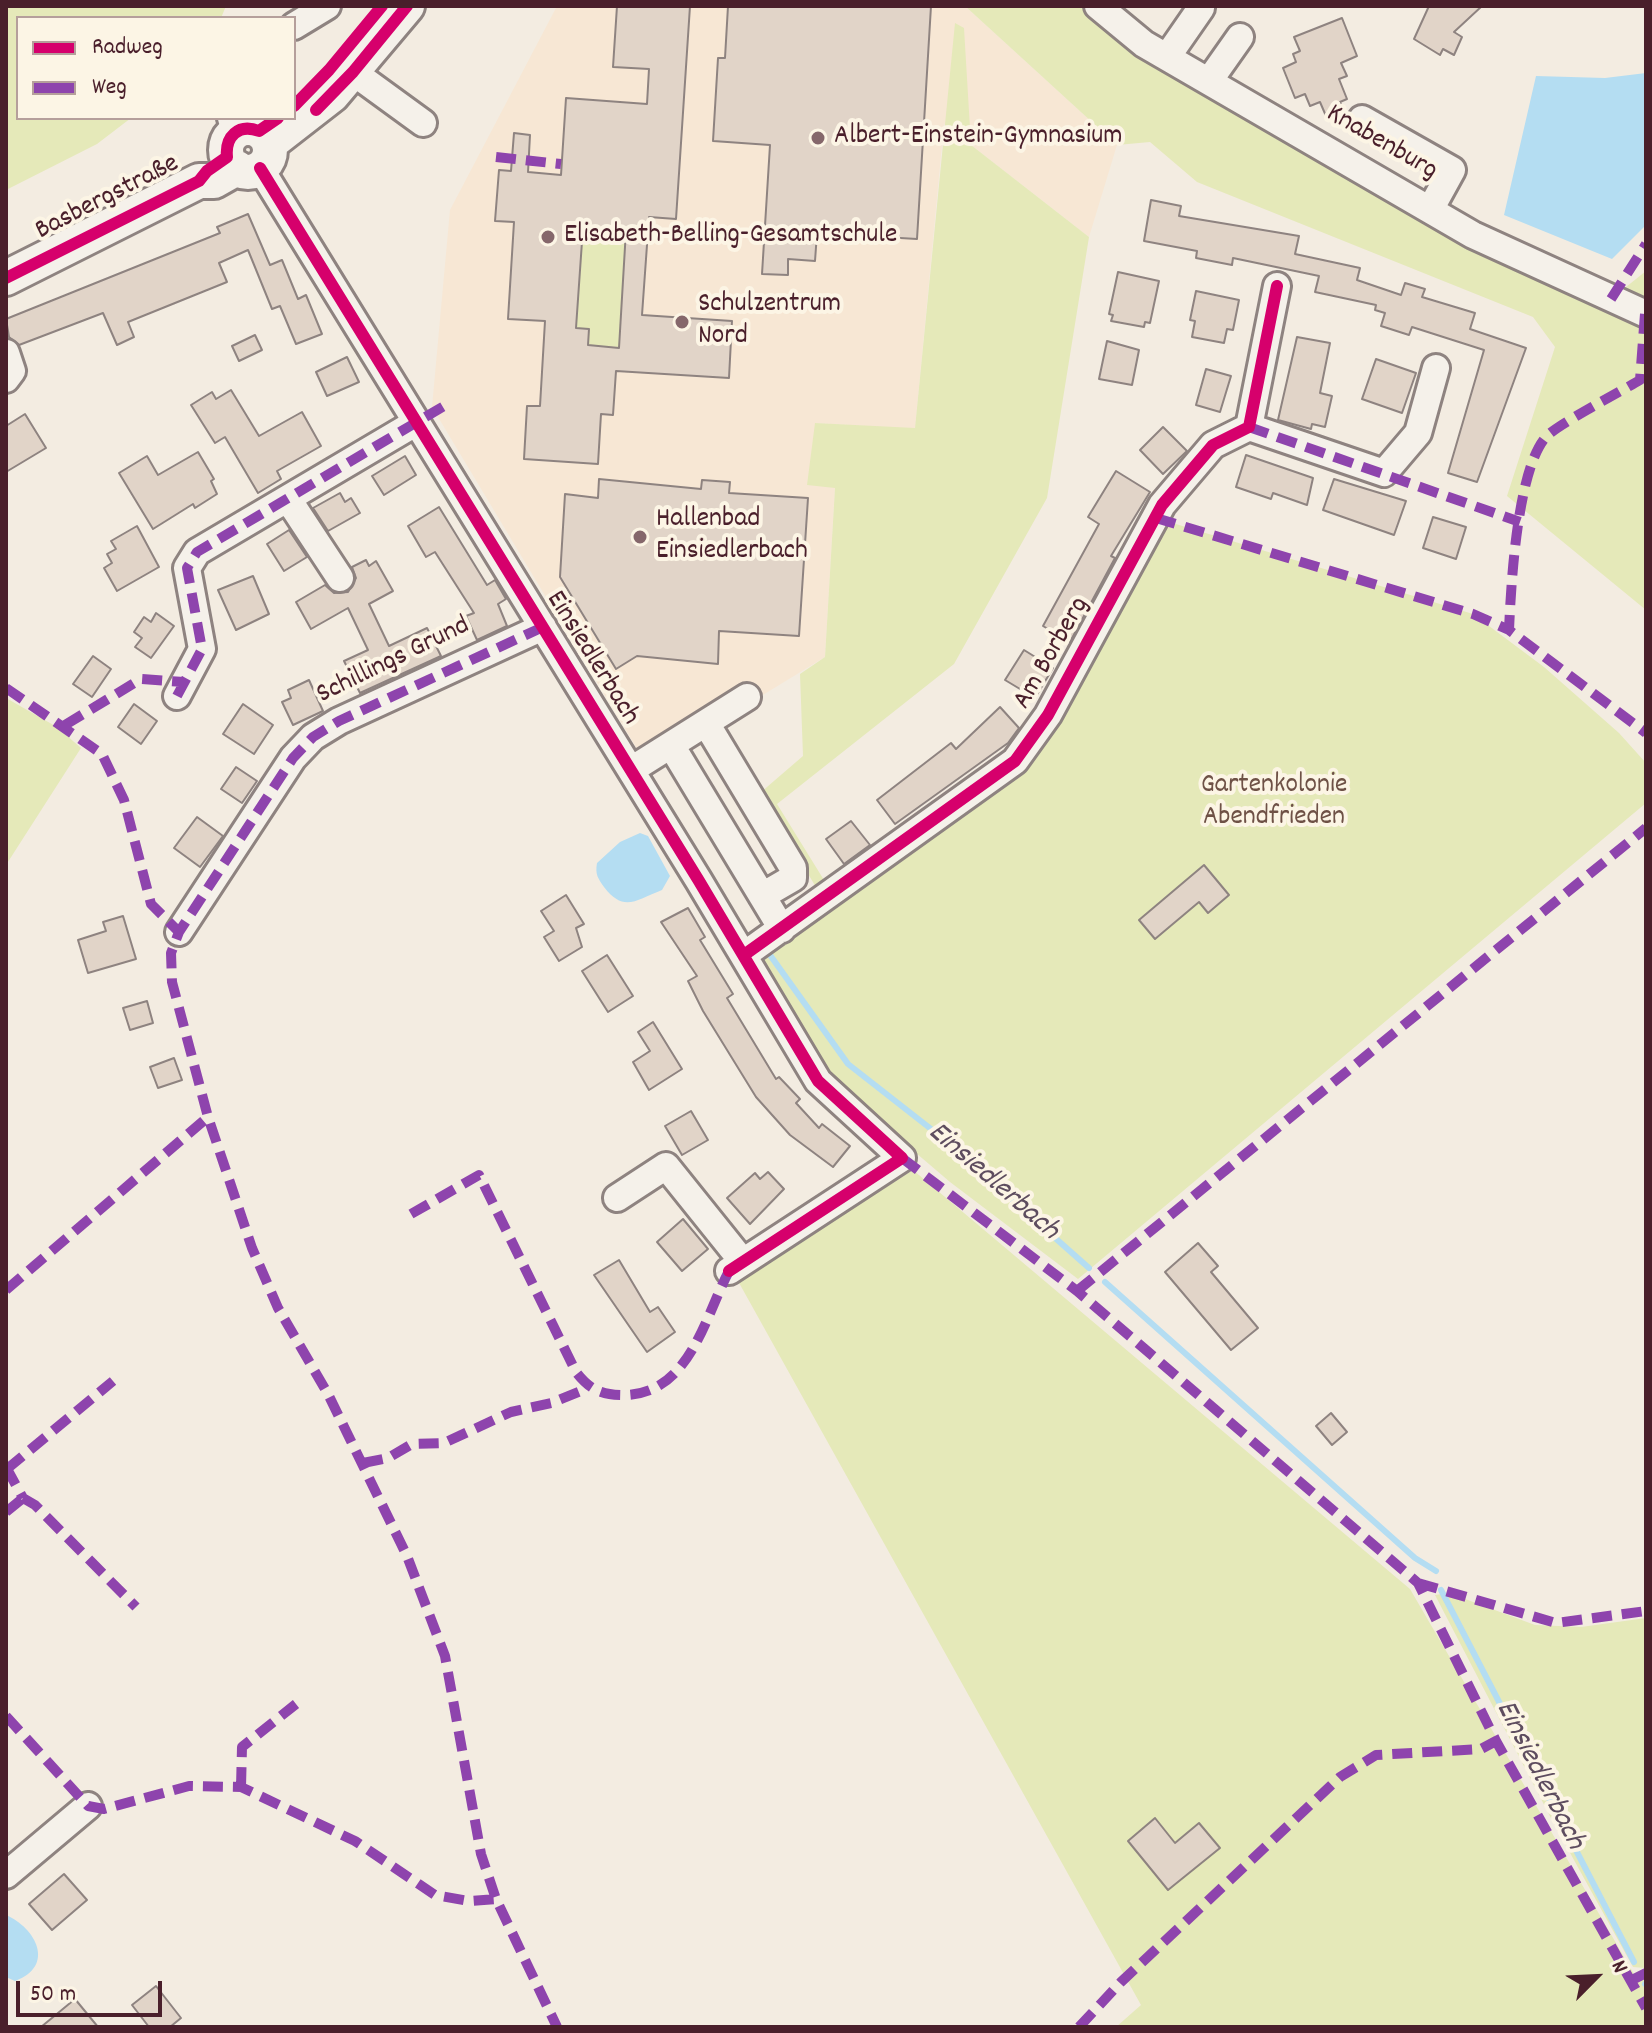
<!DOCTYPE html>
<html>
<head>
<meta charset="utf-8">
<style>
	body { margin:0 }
	#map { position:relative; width:1652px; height:2033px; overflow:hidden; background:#f3ece1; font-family:Dekko,sans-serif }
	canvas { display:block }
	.frame { position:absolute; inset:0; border:8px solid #4a1f2b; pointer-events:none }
	.legend { position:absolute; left:16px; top:16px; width:280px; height:104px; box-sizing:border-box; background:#fcf5e5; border:2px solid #b59f9b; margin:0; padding:10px 14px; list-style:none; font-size:24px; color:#4a1f2b }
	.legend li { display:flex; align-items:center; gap:16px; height:40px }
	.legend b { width:40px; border:2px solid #b59f9b }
	.north { position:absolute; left:1556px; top:1937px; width:80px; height:80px; -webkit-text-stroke:6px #fcf5e5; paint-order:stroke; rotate:66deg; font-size:22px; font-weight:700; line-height:32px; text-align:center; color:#4a1f2b }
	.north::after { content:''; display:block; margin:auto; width:28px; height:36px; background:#4a1f2b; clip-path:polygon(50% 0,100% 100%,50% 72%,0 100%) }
	.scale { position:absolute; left:16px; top:1981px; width:146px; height:36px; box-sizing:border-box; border:4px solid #4a1f2b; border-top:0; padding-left:10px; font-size:24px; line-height:28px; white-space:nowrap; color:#4a1f2b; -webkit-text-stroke:6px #fcf5e5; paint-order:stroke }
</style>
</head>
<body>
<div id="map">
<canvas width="1652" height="2033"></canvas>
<div class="frame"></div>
<ul class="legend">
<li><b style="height:10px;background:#d6006c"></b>Radweg</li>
<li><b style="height:10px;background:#8e44ad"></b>Weg</li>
</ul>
<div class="north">N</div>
<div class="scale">50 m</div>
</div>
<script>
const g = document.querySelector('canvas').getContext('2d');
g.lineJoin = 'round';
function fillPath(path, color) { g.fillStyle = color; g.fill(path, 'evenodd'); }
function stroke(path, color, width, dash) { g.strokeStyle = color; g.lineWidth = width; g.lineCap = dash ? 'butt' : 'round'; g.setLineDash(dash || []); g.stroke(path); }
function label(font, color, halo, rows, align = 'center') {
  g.font = font + ' Dekko,sans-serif'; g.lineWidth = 8; g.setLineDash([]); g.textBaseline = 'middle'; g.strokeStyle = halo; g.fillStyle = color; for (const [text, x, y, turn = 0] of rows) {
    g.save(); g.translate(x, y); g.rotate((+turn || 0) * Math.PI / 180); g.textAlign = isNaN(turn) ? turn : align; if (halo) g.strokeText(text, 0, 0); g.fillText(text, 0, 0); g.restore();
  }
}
fillPath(new Path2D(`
	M557 6H965L1117 145 1089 237 944 124 915 429 815 423 835 487 825 657 753 701 640 754 432 407 450 210Z`), '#f7e7d4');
fillPath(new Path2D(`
	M6 6H226L221 18H18V118H131L97 144 6 190Z
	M965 6H1098L1144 44 1611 299 1646 271V610L1507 496 1555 347 1533 317 1197 182 1150 142 1117 145Z
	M955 23 964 28 971 145 1089 237 1047 498 954 664 777 804 832 893 1015 761 1156 518 1473 614 1544 667 1619 733 1646 763V803L1078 1279 950 1182 834 1083 760 967 782 929 823 899 760 793 803 756 800 674 825 657 835 488 807 485 815 423 915 428Z
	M583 227 626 230 619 347 588 345 589 330 580 329 579 345 552 305Z
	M6 698 57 727 81 748 6 865Z
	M913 1170 1410 1589 1634 1974 1645 1968 1633 1967 1553 1822 1435 1595 1449 1593 1535 1625 1581 1627 1646 1618V2027H1116L1141 2005 738 1281Z`), '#e5e9b9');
fillPath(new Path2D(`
	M1646 73V225L1612 259 1504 215 1536 76 1605 78Z
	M640 833 648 836 670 876 662 890C636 900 624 913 604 887 598 878 595 875 597 863L620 842Z
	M6 1915C36 1928 56 1966 15 1981L6 1977Z`), '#b4ddf2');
stroke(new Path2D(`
	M770 955 848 1064 940 1136 1089 1268
	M1105 1282 1415 1558 1436 1571
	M1441 1590 1634 1962
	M1645 1984 1646 1985`), '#b4ddf2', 6);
const building = new Path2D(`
	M617 6H690L676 219 649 217 642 315 732 321 729 378 616 371 613 415 601 414 598 464 524 459 527 406H540L545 321 508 319 514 222 495 221 499 170 511 171 514 133 530 135 528 172 561 175 566 98 647 104 649 69 613 67ZM583 227 626 230 619 348 588 345 589 329 576 328Z
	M728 6H931L917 239 817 233 815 261 788 259V275L762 274 770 145 713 141 718 58H725Z
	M1429 6H1482L1454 32 1462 37 1454 55 1443 49 1440 55 1414 39Z
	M1342 18 1357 56 1341 63 1347 76 1339 79 1347 99 1340 102 1343 109 1326 116 1320 102 1310 106 1305 94 1295 98 1283 68 1296 62 1293 54 1300 51 1294 37Z
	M1151 200 1181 206 1179 216 1299 236 1295 254 1360 268 1357 280 1401 295 1405 283 1425 289 1422 297 1475 313 1470 329 1526 348 1477 482 1448 473 1484 350 1412 327 1409 335 1381 326 1385 313 1375 310 1376 305 1315 292 1319 276 1233 258 1232 265 1196 258 1197 251 1144 241Z
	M248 214 270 265 282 260 298 299 306 295 322 334 296 344 280 306 272 309 248 250 219 263 227 282 128 322 134 337 117 345 103 313 19 345 9 337 6 319 220 233 217 227Z
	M1118 272 1159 281 1150 323 1145 322 1144 327 1111 321 1113 315 1109 314Z
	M1196 291 1239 300 1233 330 1227 329 1224 343 1192 337 1195 321 1190 320Z
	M255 335 262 350 239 361 232 346Z
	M1297 337 1330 343 1320 393 1332 396 1325 427 1312 424 1311 429 1278 420Z
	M1107 341 1139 350 1132 385 1099 379Z
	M347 357 359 382 327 396 316 372Z
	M1376 359 1416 373 1402 413 1362 399Z
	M1206 369 1231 376 1220 412 1196 405Z
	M231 390 259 436 302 412 321 446 277 471 281 479 258 493 225 437 215 443 191 405 212 392 216 399Z
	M25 414 46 448 6 472V426Z
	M1163 427 1187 451 1163 474 1140 450Z
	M198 452 214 479 211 481 217 494 195 508 193 504 153 529 119 473 147 456 158 475Z
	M1246 455 1313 478 1307 505 1273 493 1271 499 1236 487Z
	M405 456 416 475 384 495 372 476Z
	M1116 471 1150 492 1111 556 1115 558 1070 642 1043 626 1099 524 1088 517Z
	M599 479 701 489 702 480 730 482 729 493 808 498 799 636 719 631 718 664 637 656 616 669 560 577 565 494 598 498Z
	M1334 479 1406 501 1394 535 1323 510Z
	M340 493 345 502 351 498 360 513 328 531 313 508Z
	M439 507 487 585 495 580 506 599 498 604 507 626 477 640 466 616 474 613 435 552 426 557 408 526Z
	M1433 517 1466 527 1456 559 1423 548Z
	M137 526 159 567 117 591 104 568 112 563 107 554 116 549 111 541Z
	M289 530 307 557 284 571 267 544Z
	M366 560 369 566 376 561 393 591 369 604 389 646 427 628 441 656 360 693 344 661 368 650 348 608 311 629 296 602 325 585 334 593 348 592 356 578 352 567Z
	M253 576 269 614 236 630 218 590Z
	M156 613 174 626 151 658 135 647 142 638 134 632 144 617 151 622Z
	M1024 650 1053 668 1035 698 1005 680Z
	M93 656 111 669 92 697 73 684Z
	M309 680 323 711 293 725 282 702 291 698 288 690Z
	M134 704 157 721 141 744 118 727Z
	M243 704 273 725 254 754 223 734Z
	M1000 707 1019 728 1008 743 895 824 877 800 951 743 956 749Z
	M236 767 257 781 242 803 221 789Z
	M197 817 223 836 200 867 174 848Z
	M851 821 870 845 844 864 826 839Z
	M1204 865 1229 895 1208 913 1199 902 1155 939 1139 920Z
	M566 895 584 924 576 928 582 947 559 961 544 937 554 931 541 911Z
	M688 908 705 937 700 940 733 994 727 998 776 1079 779 1077 800 1099 796 1103 819 1128 822 1124 850 1146 833 1167 790 1135 756 1097 703 1011 688 981 697 976 661 922Z
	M123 916 136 959 88 973 78 940 106 931 103 922Z
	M607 955 633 996 608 1012 582 971Z
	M147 1001 153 1023 130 1030 123 1008Z
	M653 1022 682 1069 649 1090 633 1062 650 1051 638 1032Z
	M174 1058 182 1080 158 1088 150 1067Z
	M691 1111 708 1140 682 1155 665 1126Z
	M768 1172 784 1189 750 1224 727 1198 755 1173 760 1179Z
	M683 1219 708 1249 682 1271 657 1242Z
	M1198 1243 1218 1266 1211 1272 1258 1328 1231 1350 1165 1272Z
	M619 1260 650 1312 658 1307 675 1332 647 1352 594 1275Z
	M1331 1413 1347 1432 1332 1445 1316 1426Z
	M1155 1818 1175 1843 1199 1823 1220 1848 1168 1890 1128 1841Z
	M64 1874 87 1900 52 1930 29 1904Z
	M156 1986 181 2018 170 2027H149L132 2005Z
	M75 1999 98 2027H41Z`);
fillPath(building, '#e1d4c8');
stroke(building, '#8e8380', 2);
const minor = new Path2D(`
	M1098 6 1144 44 1473 235 1646 314
	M294 26 327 6
	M1167 57 1201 8
	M353 72 423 123
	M1209 81 1240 37
	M231 118 236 131
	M1362 119 1452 170 1430 210
	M260 168 699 881 818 1081 902 1158 729 1271
	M6 353 12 371 6 379
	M1249 427 1384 473 1418 433 1436 368
	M288 499 340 578
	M177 696 202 649 187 568 197 552 417 422
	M706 723 793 868V878L762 896
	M671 745 782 929
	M631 770 747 697
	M179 932 293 758 313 737 339 721 543 627
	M744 955 1015 761 1048 715 1162 505 1213 445 1249 427 1277 286
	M617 1198 666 1166 743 1262
	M6 1875 88 1806`);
const major = new Path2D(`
	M226 150a22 22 0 1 1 44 0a22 22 0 1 1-44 0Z
	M269 144 332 95 407 6
	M6 278 199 181H214L237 168`);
stroke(minor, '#8e8380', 32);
stroke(major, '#8e8380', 40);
stroke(minor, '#f5f1ea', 26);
stroke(major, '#f5f1ea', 34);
stroke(new Path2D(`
	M496 157 561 164
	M1611 299 1646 244
	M1645 314 1640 380C1622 391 1554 426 1545 438 1517 472 1511 585 1509 630L1646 733
	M1249 427 1520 522
	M1156 518 1473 614 1509 630
	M543 627 339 721 313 737 293 758 179 932 171 953 172 982 208 1117 252 1248 278 1308 328 1394 407 1556 445 1656 481 1854 496 1899 557 2027
	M6 688 102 754 124 800 151 904 179 932
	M177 696 202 649 187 568 197 552 444 406
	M65 725 141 679 184 682
	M902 1158 1077 1291 1418 1583 1496 1741 1646 2008
	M411 1214 479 1175 576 1372C589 1389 601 1395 623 1395 689 1395 704 1319 729 1271
	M6 1290 208 1117
	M1077 1291 1646 828
	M363 1463 388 1458 412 1444 444 1443 511 1412 551 1403 588 1388
	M6 1467 23 1498
	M7 1469 113 1381
	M23 1498 35 1505 136 1607
	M6 1512 23 1498
	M1418 1583 1556 1623 1646 1611
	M6 1716 88 1806 104 1809 189 1786 241 1787 355 1841 435 1895 469 1901 496 1899
	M241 1787 242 1747 296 1704
	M1632 1980 1646 1973
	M1079 2027 1121 1982 1340 1777 1376 1755 1481 1749 1496 1741`), '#8e44ad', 10, [20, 10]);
stroke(new Path2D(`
	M294 106 329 70 382 6
	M316 110 353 72 407 6
	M260 168 699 881 818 1081 902 1158 729 1271
	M6 278 199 181 207 171 227 157C225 137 238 123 259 131L278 118
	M744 955 1015 761 1048 715 1162 505 1213 445 1249 427 1277 286`), '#d6006c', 12);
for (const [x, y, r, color] of [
	[818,138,8,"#85676b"],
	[548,237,8,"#85676b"],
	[682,322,8,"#85676b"],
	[640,537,8,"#85676b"]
]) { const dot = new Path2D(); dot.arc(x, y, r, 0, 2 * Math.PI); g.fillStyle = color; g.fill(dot); stroke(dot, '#fcf5e5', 3); }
label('28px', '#4a1f2b', '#fcf5e5', [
	["Albert-Einstein-Gymnasium",834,138],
	["Elisabeth-Belling-Gesamtschule",564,237],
	["Schulzentrum",698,306],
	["Nord",698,338],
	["Hallenbad",656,521],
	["Einsiedlerbach",656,553]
], 'left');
label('28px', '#4a1f2b', '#fcf5e5', [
	["Knabenburg",1381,144,30],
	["Basbergstraße",108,199,-27],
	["Am Borberg",1053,654,-60],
	["Einsiedlerbach",591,659,58],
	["Schillings Grund",394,662,-26]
]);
label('28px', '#6e5146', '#fcf5e5', [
	["Gartenkolonie",1274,787],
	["Abendfrieden",1274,819]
]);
label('italic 30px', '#5e4d5f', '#fcf5e5', [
	["Einsiedlerbach",992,1183,41],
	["Einsiedlerbach",1538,1776,63]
]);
</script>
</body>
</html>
